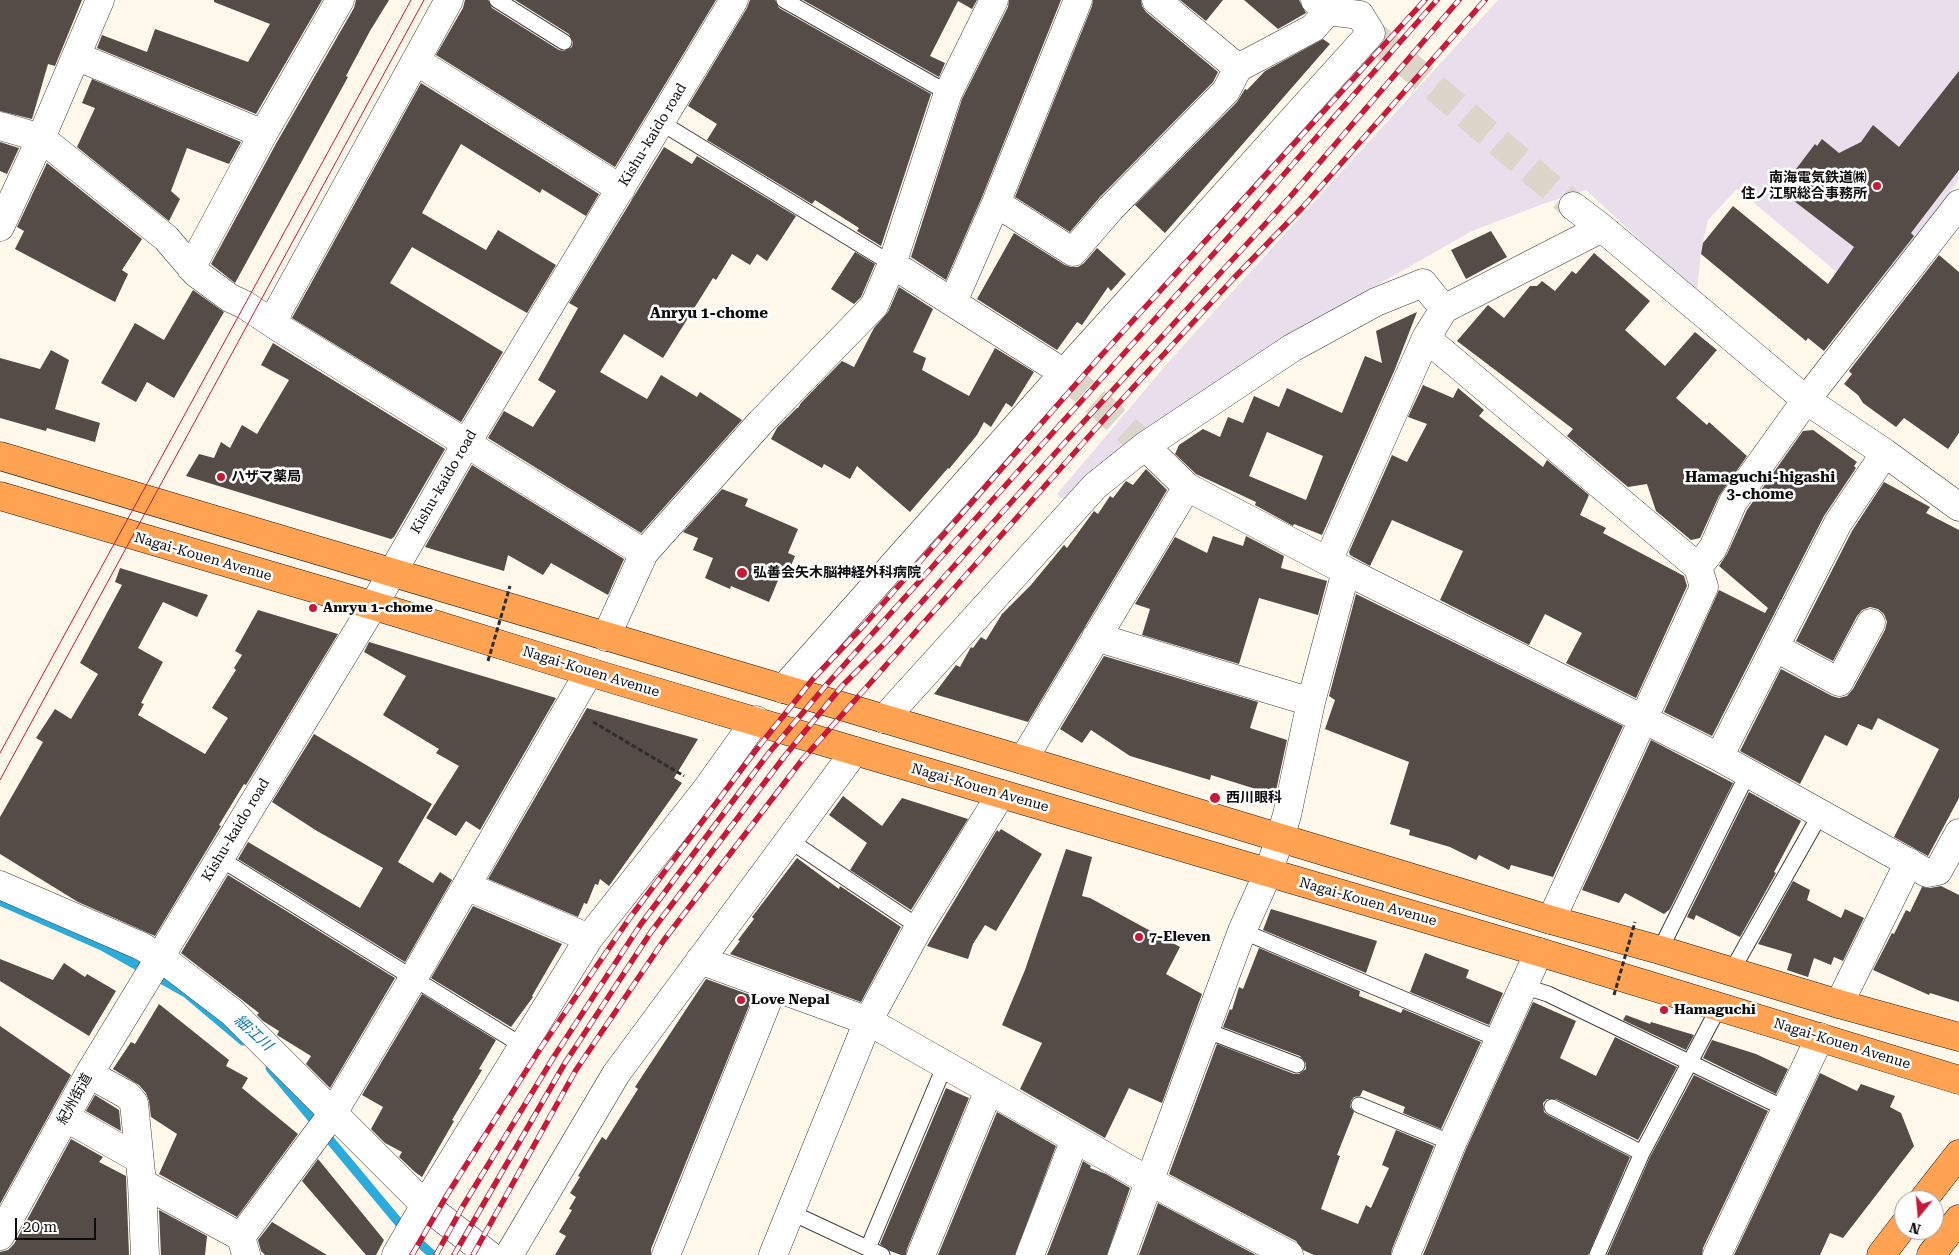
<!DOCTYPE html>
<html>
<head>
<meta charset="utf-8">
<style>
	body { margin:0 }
	#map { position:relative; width:1959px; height:1255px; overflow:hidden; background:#fff8eb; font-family:"Roboto Serif",serif }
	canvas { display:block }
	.north { position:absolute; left:1894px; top:1190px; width:50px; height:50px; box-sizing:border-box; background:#fff; border:1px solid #9e9e9e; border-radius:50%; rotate:197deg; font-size:14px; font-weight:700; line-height:20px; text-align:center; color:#0c0c0c }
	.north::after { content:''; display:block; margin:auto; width:18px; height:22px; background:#c71938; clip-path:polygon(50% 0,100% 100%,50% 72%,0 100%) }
	.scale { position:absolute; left:15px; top:1218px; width:81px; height:22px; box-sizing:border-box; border:2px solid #0c0c0c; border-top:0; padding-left:6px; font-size:15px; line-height:18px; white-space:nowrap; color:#0c0c0c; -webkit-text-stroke:4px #fff; paint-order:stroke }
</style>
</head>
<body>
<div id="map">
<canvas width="1959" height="1255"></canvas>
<div class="north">N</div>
<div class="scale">20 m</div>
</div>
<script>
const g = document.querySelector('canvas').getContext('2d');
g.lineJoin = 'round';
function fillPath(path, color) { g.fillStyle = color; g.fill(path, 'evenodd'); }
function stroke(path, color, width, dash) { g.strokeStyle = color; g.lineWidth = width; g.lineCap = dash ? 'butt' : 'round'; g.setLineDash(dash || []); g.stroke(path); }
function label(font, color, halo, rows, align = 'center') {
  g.font = font + ' "Roboto Serif","Noto Sans JP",serif'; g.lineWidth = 5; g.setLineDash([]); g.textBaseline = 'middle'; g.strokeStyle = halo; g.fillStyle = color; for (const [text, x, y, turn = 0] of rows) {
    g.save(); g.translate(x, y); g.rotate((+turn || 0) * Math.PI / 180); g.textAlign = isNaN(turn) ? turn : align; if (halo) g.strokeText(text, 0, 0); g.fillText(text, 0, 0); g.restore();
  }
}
fillPath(new Path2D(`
	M1498 0H1959V180L1868 298 1737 189 1708 220 1701 251 1697 293 1586 190 1543 204 1472 231 1335 309 1219 380 1067 503 1057 494 1171 359Z`), '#e9dfec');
stroke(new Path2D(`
	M0 901 104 947 186 993 243 1041
	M270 1068 405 1230 433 1255`), '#2babd9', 9);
fillPath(new Path2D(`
	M0 0H82L55 66 48 64 32 119 0 111Z
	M214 0H322L256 114 97 48 102 35 147 52 155 29 248 62 270 24 214 2Z
	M356 0H389L370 31 346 76 348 77 235 283 211 264 277 142 354 8Z
	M465 0H488L492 8 559 50 564 51 572 47 573 42 569 34 515 0H716L615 167 436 55 463 8Z
	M750 0H775L779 8 931 94 881 246 857 231 859 228 815 200 812 204 707 140 717 124 688 106 747 8Z
	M803 0H977L972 9 958 1 930 56 945 63 939 77Z
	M1009 0H1061L982 197 946 280 911 257 962 99 1008 7Z
	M1093 0H1141L1142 6 1146 12 1218 72 1213 82 1100 197 1070 232 1015 197 1092 6Z
	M1180 0H1223L1206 21Z
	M1244 0H1299L1306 13 1278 29Z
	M1323 39 1330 44 1165 233 1135 205 1237 102 1245 89 1247 90 1265 71Z
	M1959 71V170L1911 233 1914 236 1824 351 1808 338 1806 341 1701 254 1703 243 1733 206 1828 284 1854 247 1794 201 1804 188 1790 177 1815 144 1817 146 1822 139 1839 153 1861 142 1873 125 1899 147Z
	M92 79 241 142 229 164 187 148 171 191 180 199 169 221 77 147 95 108 82 103Z
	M421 83 599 194 586 216 542 189 540 193 461 144 422 213 486 250 498 230 556 265 527 313 412 247 390 283 503 352 461 422 292 318Z
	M0 142 19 148 7 174 0 171Z
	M664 147 692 164 697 156 796 216 767 261 757 254 750 265 732 254 716 280 713 278 663 358 624 334 600 372 647 399 661 375 697 397 700 392 742 420 641 533 488 438 504 411 533 427 556 391 538 380 578 308 569 303Z
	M47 163 142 239 122 270 128 274 115 302 15 249 24 231 17 227Z
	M1491 231 1507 257 1466 279 1451 250Z
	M1014 233 1065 265 1071 267H1078L1084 263 1097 248 1126 274 1111 291 1108 287 1082 325 1077 322 1057 350 977 299Z
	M855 252 875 264 861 297 854 304 831 289Z
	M1594 253 1650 301 1625 330 1665 366 1695 332 1717 350 1676 398 1707 425 1709 422 1747 456 1719 496 1700 538 1691 540 1656 511 1647 484 1628 487 1567 436 1573 429 1457 341 1488 305 1504 318 1530 286H1537L1542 281 1555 291 1572 271 1576 274Z
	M1939 255 1959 272V433L1948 449 1904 418 1896 427 1863 403 1858 395 1844 384 1852 374 1849 371Z
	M899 287 933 309 913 352 926 358 922 370 969 396 995 348 1034 372 1012 407 1006 403 991 427 984 422 977 435 949 469 948 468 910 512 857 466 850 479 824 464 822 468 771 439 777 428 797 408H798L801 403 842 361 854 367 874 328 888 312Z
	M193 290 224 312 174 398 147 382 136 402 101 383 135 323 164 340Z
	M1417 312 1395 369 1322 535 1294 524 1293 526 1255 505 1256 502 1196 474 1175 454 1179 445 1203 429 1220 437 1228 417 1243 423 1254 396 1279 407 1287 388 1342 413 1365 356 1382 363 1376 331ZM1267 432 1323 456 1306 500 1249 476Z
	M273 343 445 449 394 537 391 539 186 476 199 454 214 458 221 442 230 448 242 425 257 434 289 380 261 365Z
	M51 350 69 360 55 409 100 423 95 442 47 428 46 431 0 418V358L40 369Z
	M1423 385 1453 398 1458 388 1484 410 1479 416 1543 467 1547 460 1589 495 1580 515 1606 528 1603 533 1684 576 1687 586 1636 698 1566 663 1582 633 1545 614 1529 645 1440 600 1463 551 1392 520 1370 566 1350 555 1349 552 1392 455 1407 462 1427 424 1408 417Z
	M1813 430 1857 462 1854 466 1856 468 1824 516 1712 736 1664 712 1719 590 1765 613 1768 608 1719 566 1727 554 1747 510 1803 431Z
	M472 465 624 559 608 595 551 563 543 575 508 555 504 571 425 547Z
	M1146 469 1167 490 1028 722 934 694 956 665 960 667 971 647 973 648 981 637 986 640 1002 614 1031 585 1064 545 1067 548 1094 511 1098 514 1110 496 1113 498 1126 481 1133 485Z
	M1884 482 1930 507 1926 513 1959 530V798L1928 856 1894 837 1939 749 1878 718 1872 730 1858 724 1847 746 1825 735 1800 784 1740 751 1781 669 1832 696 1839 698 1847 696 1853 689 1885 630 1887 622 1884 614 1878 609 1870 607 1862 610 1857 616 1833 661 1796 641 1852 531Z
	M722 489 748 499 745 506 798 529 788 553 795 556 785 580 779 578 769 602 731 586 730 589 705 578 713 558 693 550 698 538 683 532Z
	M1213 536 1243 546 1246 536 1284 556 1281 568 1327 581 1318 615 1259 598 1239 664 1142 635 1150 609 1135 604 1175 537 1207 553Z
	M120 568 208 595 197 617 163 602 138 648 163 662 141 703 144 704 138 715 205 754 228 718 212 708 236 670 234 668 242 655 235 651 258 610 338 634 246 785 244 784 219 825 221 826 155 936 78 902 0 854V817L43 742 36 738 55 709 71 719 98 674 80 663 122 585 115 582Z
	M1356 594 1623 726 1553 877 1511 865 1509 870 1479 855 1476 860 1450 847 1409 835 1410 830 1390 824 1409 762 1325 729 1335 700 1329 696Z
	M369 642 556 698 480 830 466 821 456 836 426 818 459 766 436 753 439 749 383 715 406 676 364 652Z
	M1104 656 1258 702 1250 728 1287 740 1275 795 1211 775 1210 780 1130 756 1091 730 1082 743 1060 729Z
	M587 708 698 739 674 778 682 783 609 886 600 879 598 885 595 884 587 904 584 903 578 917 488 879Z
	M314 734 432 804 398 862 433 883 440 872 452 880 405 962 238 859 248 842 360 908 383 868 317 831 272 802Z
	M1651 740 1733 783 1670 909 1664 914 1625 893 1619 903 1582 890Z
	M1749 792 1801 821 1774 872 1776 873 1740 937 1696 915 1694 920 1687 917Z
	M843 796 882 826 902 798 968 819 911 910 850 870 867 843 829 815Z
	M1001 829 1042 854 996 931 985 925 973 944 968 959 927 946 997 830 999 832Z
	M1066 849 1092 857 1082 896 1090 898 1180 947 1166 974 1202 994 1162 1103 1129 1088 1105 1138 1020 1089 1042 1043 1002 1025 1025 970Z
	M797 858 839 889 840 886 901 927 861 1002 730 954 740 941 738 940 754 919 752 917Z
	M228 875 395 978 330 1088 306 1064 311 1056 277 1035 279 1031 263 1021 257 1015 259 1013 181 953Z
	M1793 881 1810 890 1807 900 1841 918 1845 909 1864 918 1843 961 1834 957 1831 965 1814 958 1808 977 1787 970 1792 954 1758 944Z
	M1941 886 1959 895V1002L1930 993 1929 995 1873 970 1892 933 1894 934 1906 910 1910 912 1922 887 1930 888Z
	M473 906 562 944 532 996 533 997 511 1027 431 978Z
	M1271 909 1377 941 1366 973 1263 930Z
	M1259 948 1360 991 1359 996 1401 1013 1403 1009 1481 1042 1441 1129 1403 1113 1405 1107 1363 1090 1360 1096 1354 1097 1351 1101 1350 1107 1354 1112 1337 1155 1340 1156 1321 1209 1358 1224 1366 1205 1371 1208 1389 1168 1382 1165 1396 1130 1434 1146 1392 1249 1391 1255H1314L1303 1250 1296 1241 1169 1174 1217 1044 1294 1074H1299L1306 1069V1063L1300 1056 1223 1027 1230 1009 1232 1010 1239 987 1243 989Z
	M1425 953 1469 970 1466 978 1503 993 1489 1025 1410 992Z
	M0 959 53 980 64 963 85 977 87 974 116 991 89 1036 0 981Z
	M706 979 753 996 651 1249V1255H555L566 1236 559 1232 572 1210 569 1209 576 1197 570 1193 580 1177 578 1176 602 1137 606 1140 638 1089 635 1087Z
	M422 994 496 1040 479 1069 482 1070 452 1120 454 1121 422 1177 415 1172 399 1157 402 1152 385 1143 371 1129 383 1107 362 1095Z
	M1533 1002 1576 1021 1560 1058 1596 1076 1615 1037 1677 1067 1638 1140 1556 1099H1547L1543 1103 1544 1112 1548 1115 1630 1157 1588 1255H1423L1466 1149Z
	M159 1004 229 1060 226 1066 248 1078 242 1088 298 1134 237 1217 159 1174 177 1134 151 1117 149 1101 146 1093 139 1085 113 1069 131 1042 135 1044Z
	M1626 1015 1650 1024 1651 1022 1694 1035 1686 1050 1623 1020Z
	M0 1026 71 1075 0 1204Z
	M1712 1040 1756 1054 1788 1069 1776 1094 1703 1058Z
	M1820 1073 1857 1091 1861 1084 1895 1096 1890 1107 1901 1113 1914 1146 1843 1238 1830 1233 1820 1255H1734Z
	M1694 1075 1768 1111 1703 1248 1702 1255H1607L1650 1157Z
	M946 1088 969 1098 907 1249 906 1255H901L890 1251 880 1244Z
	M95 1095 119 1110 121 1131 86 1111Z
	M997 1112 1056 1146 1015 1255H938Z
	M71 1139 103 1157 99 1162 126 1176 129 1255H0V1252L8 1250 14 1244Z
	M318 1159 384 1240 376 1255H366L302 1181Z
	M1083 1161 1091 1166 1090 1168 1106 1174 1130 1188 1107 1255H1047Z
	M1158 1203 1256 1255H1139Z
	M159 1210 207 1236 205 1255H161Z
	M272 1222 327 1255H265L261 1251 258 1240Z`), '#554b47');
stroke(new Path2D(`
	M1371 33 1573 206
	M1064 373 1145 446`), '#dbd5ca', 28, [28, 14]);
const service = new Path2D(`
	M497 0 564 42
	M784 0 948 93
	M660 122 892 264
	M789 840 919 927
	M219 858 523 1046
	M1242 931 1498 1039
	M1660 950 1748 773
	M1731 972 1821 813
	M1523 986 1548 994 1786 1109
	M1205 1030 1297 1065
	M1359 1105 1452 1143
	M1552 1107 1642 1153
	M790 1212 882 1255
	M868 1248 945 1065
	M1597 1255 1642 1153 1719 1007`);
const minor = new Path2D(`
	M449 0 278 311 276 319 278 327 644 553
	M1078 0 996 203 1073 252 1111 208 1226 91 1238 68 1313 28 1328 11
	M1156 0 1238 68
	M76 56 263 134
	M416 61 621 189
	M0 126 41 138 166 238 196 273 230 298 245 305 278 327
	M1573 206 1602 228 1806 400 1885 453 1959 507
	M0 227 41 138 100 0
	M892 264 1064 373
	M191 268 263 134 340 0
	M953 302 996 203
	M1426 338 1698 567 1704 587 1551 920
	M1145 446 1187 487 1346 571 1719 757 1927 873 1938 871 1959 833
	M1328 561 1426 338 1444 309 1602 228
	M1698 567 1713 548 1733 502 1806 400 1959 204
	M606 637 644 553 760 423 874 306 892 264 948 93 994 0
	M1096 637 1311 702
	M1776 648 1839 682 1871 623
	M783 689 1064 373 1371 33 1360 15 1328 11 1315 0
	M884 719 1095 486 1145 446 1292 348 1376 302 1423 283 1444 309
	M1719 757 1838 523 1885 453
	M1023 760 1187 487
	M0 885 141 946 160 957 232 1012 425 1205 489 1255
	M466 886 589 938
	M700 960 868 1021 1149 1181 1289 1255
	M1839 1004 1909 862
	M89 1074 127 1095 134 1103 142 1183 145 1255
	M65 1117 139 1159
	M142 1183 241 1237 246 1254
	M0 1236 89 1074 373 606 466 444 734 0
	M241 1237 333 1113 414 977 589 672
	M396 1255 425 1205 589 938 706 790 756 720
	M509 1255 616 1074 855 751
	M666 1255 773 987
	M773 1255 868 1021 919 927 1001 794
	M921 1255 989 1090
	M1030 1255 1075 1139
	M1122 1255 1242 931 1268 873 1280 838 1287 815 1311 702 1346 571
	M1406 1255 1452 1143 1539 952
	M1717 1255 1820 1037`);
const trunk = new Path2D(`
	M0 456 1023 760 1551 920 1660 950 1839 1004 1959 1037
	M0 496 398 613 589 672 855 751 1539 952 1959 1080
	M1923 1200 1959 1154
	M1881 1255 1904 1225
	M1931 1255 1959 1219`);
stroke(service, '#3f3f3f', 17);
stroke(minor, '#3f3f3f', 29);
stroke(trunk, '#1d1d1d', 29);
stroke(new Path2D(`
	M593 722 684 776`), '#2e2e2e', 3, [5, 2.5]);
stroke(service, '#fff', 15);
stroke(minor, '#fff', 28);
stroke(trunk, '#ffa252', 28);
stroke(new Path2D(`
	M0 753 411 0
	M0 780 424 0`), '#c71938', 1);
const rail = new Path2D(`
	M412 1255 447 1195 540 1049 629 919 756 750 813 679 865 624 1098 359 1425 0
	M436 1255 463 1206 555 1055 641 924 768 754 828 683 1243 221 1437 0
	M454 1255 565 1063 651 932 784 757 842 686 886 642 1067 440 1290 197 1459 0
	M473 1255 576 1070 664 940 802 760 1107 416 1233 279 1302 208 1485 0`);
stroke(rail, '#c71938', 5.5);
stroke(rail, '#fff', 4, [11]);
stroke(new Path2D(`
	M488 661 510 586
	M1614 995 1635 922`), '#2e2e2e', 3, [5, 2.5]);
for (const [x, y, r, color] of [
	[1877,186,5,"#c71938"],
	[221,477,5,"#c71938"],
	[742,573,6,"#c71938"],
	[313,608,5,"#c71938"],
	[1215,798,6,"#c71938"],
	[1139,937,5,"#c71938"],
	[741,1000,5,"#c71938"],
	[1664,1010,5,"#c71938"]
]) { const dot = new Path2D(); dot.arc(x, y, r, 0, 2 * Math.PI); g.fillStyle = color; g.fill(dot); stroke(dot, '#fff', 2); }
label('14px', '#0c0c0c', '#fff', [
	["Kishu-kaido road",653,135,-59],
	["Kishu-kaido road",444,482,-60],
	["Nagai-Kouen Avenue",203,557,16],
	["Nagai-Kouen Avenue",591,672,17],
	["Nagai-Kouen Avenue",980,788,16],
	["Kishu-kaido road",236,830,-59],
	["Nagai-Kouen Avenue",1368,902,16],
	["Nagai-Kouen Avenue",1842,1044,17],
	["紀州街道",75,1099,-61]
]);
label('bold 14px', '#0c0c0c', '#fff', [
	["南海電気鉄道㈱",1867,178,"right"],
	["住ノ江駅総合事務所",1867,194,"right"],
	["ハザマ薬局",231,477],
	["弘善会矢木脳神経外科病院",753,573],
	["Anryu 1-chome",323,608],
	["西川眼科",1226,798],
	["7-Eleven",1149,937],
	["Love Nepal",751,1000],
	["Hamaguchi",1674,1010]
], 'left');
label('bold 15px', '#0c0c0c', '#fff', [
	["Anryu 1-chome",709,314],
	["Hamaguchi-higashi",1760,478],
	["3-chome",1760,495]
]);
label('italic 15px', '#0b78a7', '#fff', [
	["細江川",253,1033,42]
]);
</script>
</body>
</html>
